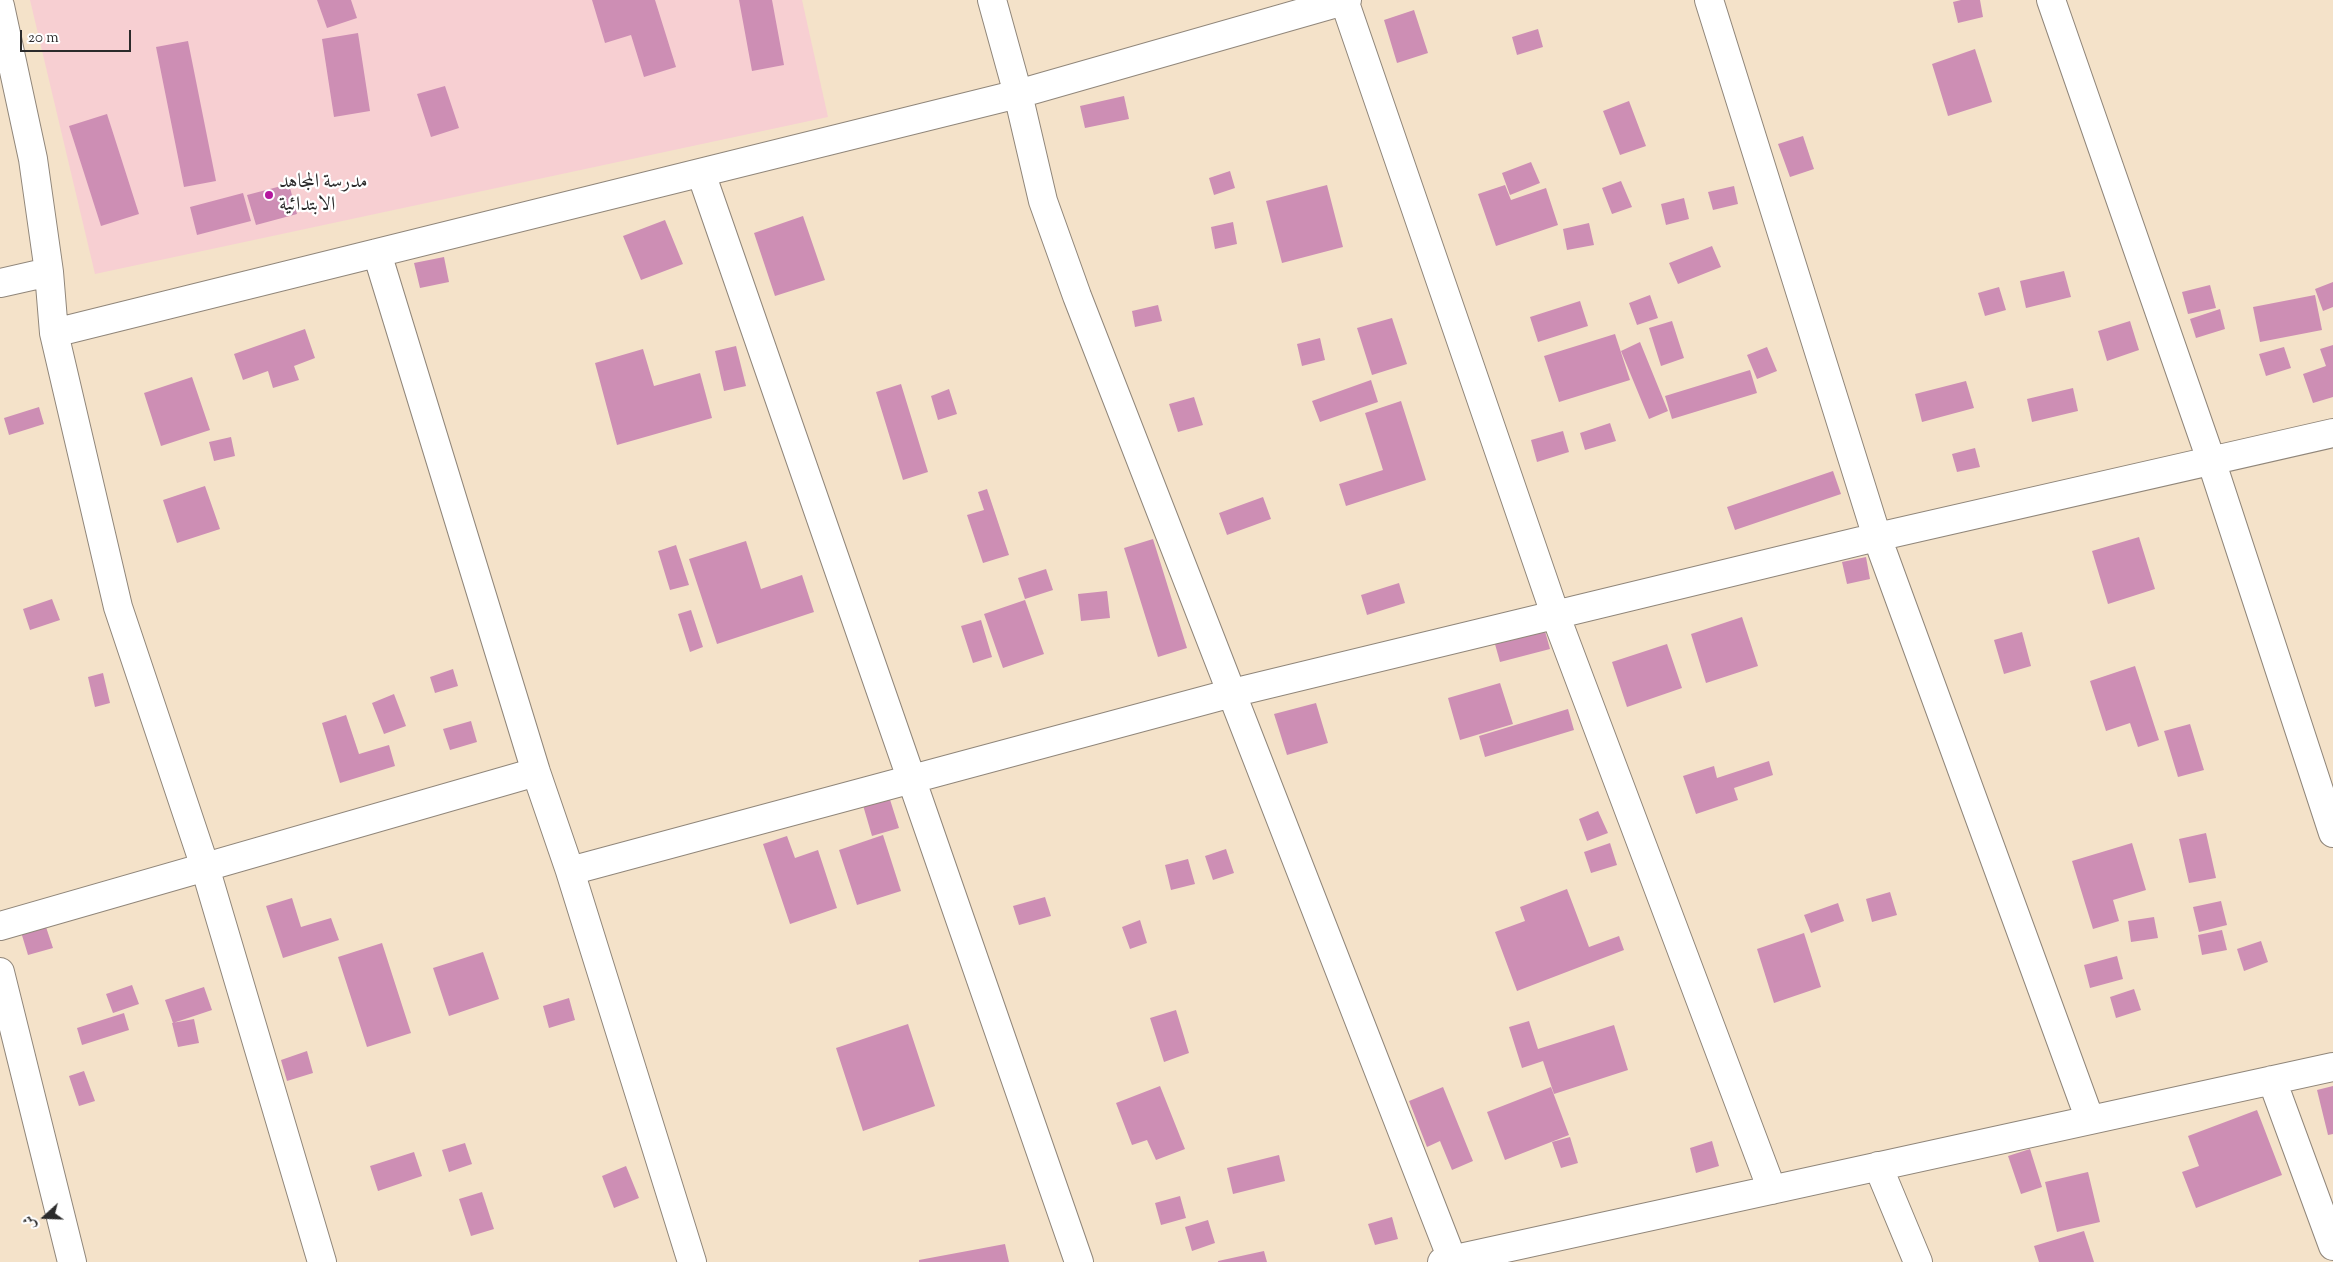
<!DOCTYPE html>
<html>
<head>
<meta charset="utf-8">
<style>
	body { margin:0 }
	#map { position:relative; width:2333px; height:1262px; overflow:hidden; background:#f4e2c9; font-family:"Sorts Mill Goudy",Amiri,serif }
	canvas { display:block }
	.north { position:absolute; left:20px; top:1192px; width:50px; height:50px; -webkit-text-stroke:4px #fff; paint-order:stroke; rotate:250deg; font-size:14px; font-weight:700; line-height:20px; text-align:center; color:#2b2b2b }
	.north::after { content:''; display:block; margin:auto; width:18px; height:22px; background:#2b2b2b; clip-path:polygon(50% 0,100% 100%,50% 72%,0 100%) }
	.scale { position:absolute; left:20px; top:30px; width:111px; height:22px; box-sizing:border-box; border:2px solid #2b2b2b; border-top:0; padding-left:6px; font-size:15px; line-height:18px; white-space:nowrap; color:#2b2b2b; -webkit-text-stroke:4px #fff; paint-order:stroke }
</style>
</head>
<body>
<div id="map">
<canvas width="2333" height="1262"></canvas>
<div class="north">ش</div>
<div class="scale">20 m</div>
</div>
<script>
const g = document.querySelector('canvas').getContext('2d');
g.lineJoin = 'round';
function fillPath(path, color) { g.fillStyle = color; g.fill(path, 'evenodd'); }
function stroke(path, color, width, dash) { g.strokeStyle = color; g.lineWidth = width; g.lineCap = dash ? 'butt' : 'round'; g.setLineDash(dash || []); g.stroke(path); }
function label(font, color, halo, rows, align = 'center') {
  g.font = font + ' "Sorts Mill Goudy",Amiri,serif'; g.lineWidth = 4.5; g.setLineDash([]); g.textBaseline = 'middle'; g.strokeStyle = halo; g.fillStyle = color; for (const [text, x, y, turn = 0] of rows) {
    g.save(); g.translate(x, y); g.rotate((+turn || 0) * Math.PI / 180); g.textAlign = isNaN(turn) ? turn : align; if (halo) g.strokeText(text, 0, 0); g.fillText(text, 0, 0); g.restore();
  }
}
fillPath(new Path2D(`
	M30 0H802L828 117 95 274Z`), '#f7cfd2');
fillPath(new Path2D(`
	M317 0H351L357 18 327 28Z
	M592 0H655L676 67 644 77 631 35 605 43Z
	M739 0H772L784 65 752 71Z
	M1961 0H1980L1983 17 1958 23 1953 2Z
	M1414 10 1428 53 1397 63 1384 20Z
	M1538 29 1543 47 1517 55 1512 37Z
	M358 33 370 111 334 117 322 39Z
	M188 41 216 181 184 187 156 47Z
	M1975 49 1992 102 1948 116 1932 64Z
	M445 86 459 128 431 137 417 94Z
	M1124 96 1129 119 1085 128 1080 106Z
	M1629 101 1646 146 1620 155 1603 111Z
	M107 114 139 214 101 226 69 126Z
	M1803 136 1814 169 1790 177 1778 144Z
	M1531 162 1540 183 1510 195 1502 173Z
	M1230 171 1235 188 1214 195 1209 178Z
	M1621 181 1632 207 1612 214 1602 188Z
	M289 184 297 214 256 225 247 195Z
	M1327 185 1343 247 1282 263 1266 201Z
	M1505 185 1511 200 1546 188 1558 225 1496 246 1478 194Z
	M1734 186 1738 204 1713 210 1708 192Z
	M243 193 251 221 197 235 190 207Z
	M1684 198 1689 219 1666 225 1661 204Z
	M803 216 825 280 775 296 754 233Z
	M665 220 683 264 641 280 623 236Z
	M1233 222 1237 244 1215 249 1211 227Z
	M1589 223 1594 245 1567 250 1563 229Z
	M1712 246 1721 267 1678 284 1669 263Z
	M444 257 449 282 420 288 414 263Z
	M2064 271 2071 297 2026 308 2020 281Z
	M2333 282V307L2323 311 2315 289Z
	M2210 285 2216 308 2188 314 2182 292Z
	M1999 287 2006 310 1985 316 1978 293Z
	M1650 295 1658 318 1637 325 1629 303Z
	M2315 295 2322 330 2260 342 2253 307Z
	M1580 301 1588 326 1538 342 1530 317Z
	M1158 305 1162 321 1135 327 1132 311Z
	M2220 309 2225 329 2196 338 2190 319Z
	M1392 318 1407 364 1372 375 1357 328Z
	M1672 321 1684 358 1661 366 1649 328Z
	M2130 321 2139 350 2107 361 2098 331Z
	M305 329 315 358 294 366 299 380 273 388 268 371 243 380 234 354Z
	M1615 334 1630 380 1559 402 1544 356Z
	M1320 338 1325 360 1302 366 1297 344Z
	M1640 342 1668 411 1649 419 1621 351Z
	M2333 345V397L2313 403 2303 374 2326 366 2320 349Z
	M736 346 746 386 724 391 715 351Z
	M1767 347 1777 371 1757 379 1747 355Z
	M2284 347 2291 368 2266 376 2259 354Z
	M643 349 654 386 700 373 712 418 617 445 595 363Z
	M1750 370 1757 393 1672 419 1665 396Z
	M192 377 210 430 161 446 144 393Z
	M1371 380 1378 402 1320 422 1312 401Z
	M1966 381 1974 408 1922 422 1915 394Z
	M901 384 928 472 903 480 876 392Z
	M2073 388 2078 411 2032 422 2027 399Z
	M949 389 957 414 938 420 931 396Z
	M1194 397 1203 425 1178 432 1169 404Z
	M1401 401 1426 480 1346 506 1339 484 1383 470 1365 413Z
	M39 407 44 424 9 435 4 418Z
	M1610 423 1616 441 1585 450 1580 433Z
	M1563 431 1569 452 1537 462 1531 440Z
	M231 437 235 456 214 461 209 442Z
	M1975 448 1980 467 1957 472 1952 454Z
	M1833 471 1841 494 1735 530 1727 507Z
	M205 486 220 529 177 543 163 500Z
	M987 489 1009 555 983 563 967 515 984 510 978 492Z
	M1263 497 1271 519 1227 535 1219 513Z
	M2139 537 2155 589 2108 604 2092 551Z
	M1153 539 1187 648 1158 657 1124 548Z
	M746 541 761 589 802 575 814 612 717 644 689 559Z
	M676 545 689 585 670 590 658 551Z
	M1866 557 1870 579 1847 584 1842 562Z
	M1046 569 1053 590 1025 599 1018 578Z
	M1399 583 1405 603 1367 615 1361 595Z
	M1107 591 1110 618 1081 621 1078 594Z
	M52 599 60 620 30 630 23 609Z
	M1025 600 1044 654 1003 668 984 614Z
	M691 610 703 647 690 652 678 614Z
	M1742 617 1758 666 1706 683 1691 634Z
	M981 620 992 657 973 663 961 626Z
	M1543 624 1550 649 1500 662 1493 637Z
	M2022 632 2031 666 2004 674 1994 640Z
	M1667 644 1682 688 1627 707 1612 662Z
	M2135 666 2159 740 2138 747 2130 723 2106 731 2090 681Z
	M453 669 458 686 435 693 430 677Z
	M103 673 110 703 95 707 88 677Z
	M1500 683 1513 724 1460 740 1448 698Z
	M394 694 406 726 384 734 372 703Z
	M1316 703 1328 743 1287 755 1274 714Z
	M1568 709 1574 730 1485 757 1479 736Z
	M346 715 359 754 389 745 395 766 340 783 322 723Z
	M471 721 477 742 450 750 443 729Z
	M2190 724 2204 770 2178 777 2164 731Z
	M1769 761 1773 775 1734 788 1738 800 1696 814 1683 776 1714 766 1717 778Z
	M886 787 899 828 872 836 860 795Z
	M1598 811 1608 833 1587 841 1579 819Z
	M2206 833 2216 878 2189 883 2179 839Z
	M883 835 901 891 857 905 839 850Z
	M787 836 795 858 818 850 837 908 790 924 763 844Z
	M1610 843 1617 865 1591 873 1584 852Z
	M2132 843 2146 890 2113 900 2119 921 2093 929 2072 861Z
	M1226 849 1234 873 1213 880 1205 856Z
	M1188 859 1195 884 1171 890 1165 865Z
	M1567 889 1589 947 1619 936 1624 950 1517 991 1495 932 1525 921 1520 907Z
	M1890 892 1897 915 1872 922 1866 899Z
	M1045 897 1051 916 1019 925 1013 906Z
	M292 898 301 927 331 918 339 940 283 958 266 906Z
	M2221 901 2227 925 2199 932 2193 907Z
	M1838 903 1844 921 1811 933 1804 915Z
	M2154 917 2158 938 2131 942 2128 921Z
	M1140 920 1147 943 1130 949 1122 927Z
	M45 924 53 948 28 955 21 932Z
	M2222 930 2227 950 2202 955 2198 935Z
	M1804 933 1821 987 1774 1003 1757 949Z
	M2261 941 2268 962 2244 971 2237 949Z
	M382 943 411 1033 367 1047 338 957Z
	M483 952 499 999 449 1016 433 968Z
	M2117 956 2123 979 2090 988 2084 965Z
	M132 985 139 1004 113 1013 106 994Z
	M204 987 212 1010 173 1023 165 1000Z
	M2134 989 2141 1010 2116 1018 2110 997Z
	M569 998 575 1020 549 1028 543 1006Z
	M1176 1010 1189 1053 1164 1062 1150 1018Z
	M124 1013 129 1030 82 1045 77 1028Z
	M194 1019 199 1043 178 1047 172 1023Z
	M1529 1021 1538 1049 1614 1025 1628 1070 1554 1094 1543 1061 1522 1068 1509 1027Z
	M908 1024 935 1106 863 1131 836 1048Z
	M307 1051 313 1073 287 1081 281 1060Z
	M84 1071 95 1101 79 1106 69 1076Z
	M1160 1086 1185 1149 1156 1160 1147 1140 1132 1145 1116 1103Z
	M2333 1086V1134L2328 1135 2317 1090Z
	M1443 1087 1473 1161 1452 1170 1440 1141 1427 1147 1409 1101Z
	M1551 1087 1569 1135 1505 1160 1487 1112Z
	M2257 1110 2282 1175 2196 1208 2182 1172 2199 1166 2188 1136Z
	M1570 1137 1578 1163 1561 1168 1552 1142Z
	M1712 1141 1719 1166 1696 1173 1690 1148Z
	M465 1143 472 1164 449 1172 442 1150Z
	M2030 1149 2042 1187 2021 1194 2008 1156Z
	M414 1152 422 1176 378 1191 370 1166Z
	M1279 1155 1285 1181 1233 1194 1227 1168Z
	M626 1166 639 1198 614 1208 602 1176Z
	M2088 1172 2100 1222 2057 1232 2045 1182Z
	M482 1192 494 1229 471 1236 459 1199Z
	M1180 1196 1186 1218 1161 1225 1155 1203Z
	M1392 1217 1398 1239 1375 1245 1368 1224Z
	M1208 1220 1215 1243 1192 1251 1185 1227Z
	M2084 1231 2094 1262H2039L2034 1246Z
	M1005 1244 1009 1262H919V1260Z
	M1264 1251 1267 1262H1218V1261Z`), '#cd8eb4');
const minor = new Path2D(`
	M992 0 1018 94 1043 201 1077 296 1452 1259
	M1344 0 1555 614 1772 1190
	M1709 0 1877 537 2090 1120
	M2051 0 2211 460 2333 833
	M0 6 33 159 49 272 54 333 118 607 205 867 322 1262
	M701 173 1079 1262
	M377 253 536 772 570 871 692 1262
	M0 283 49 272
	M54 333 1018 94 1347 0
	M570 871 1232 693 1877 537 2333 433
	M0 926 536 772
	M0 972 72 1262
	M2272 1080 2333 1246
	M1878 1166 1918 1262
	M1442 1262 2333 1067`);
stroke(minor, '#90867a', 30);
stroke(minor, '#fff', 28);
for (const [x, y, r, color] of [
	[269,195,5,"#b5179e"]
]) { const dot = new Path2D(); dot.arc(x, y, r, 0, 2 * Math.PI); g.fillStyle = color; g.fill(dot); stroke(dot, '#fff', 2); }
label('20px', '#2b2b2b', '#fff', [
	["مدرسة المجاهد",279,184],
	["الابتدائية",279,207]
], 'left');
</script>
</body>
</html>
